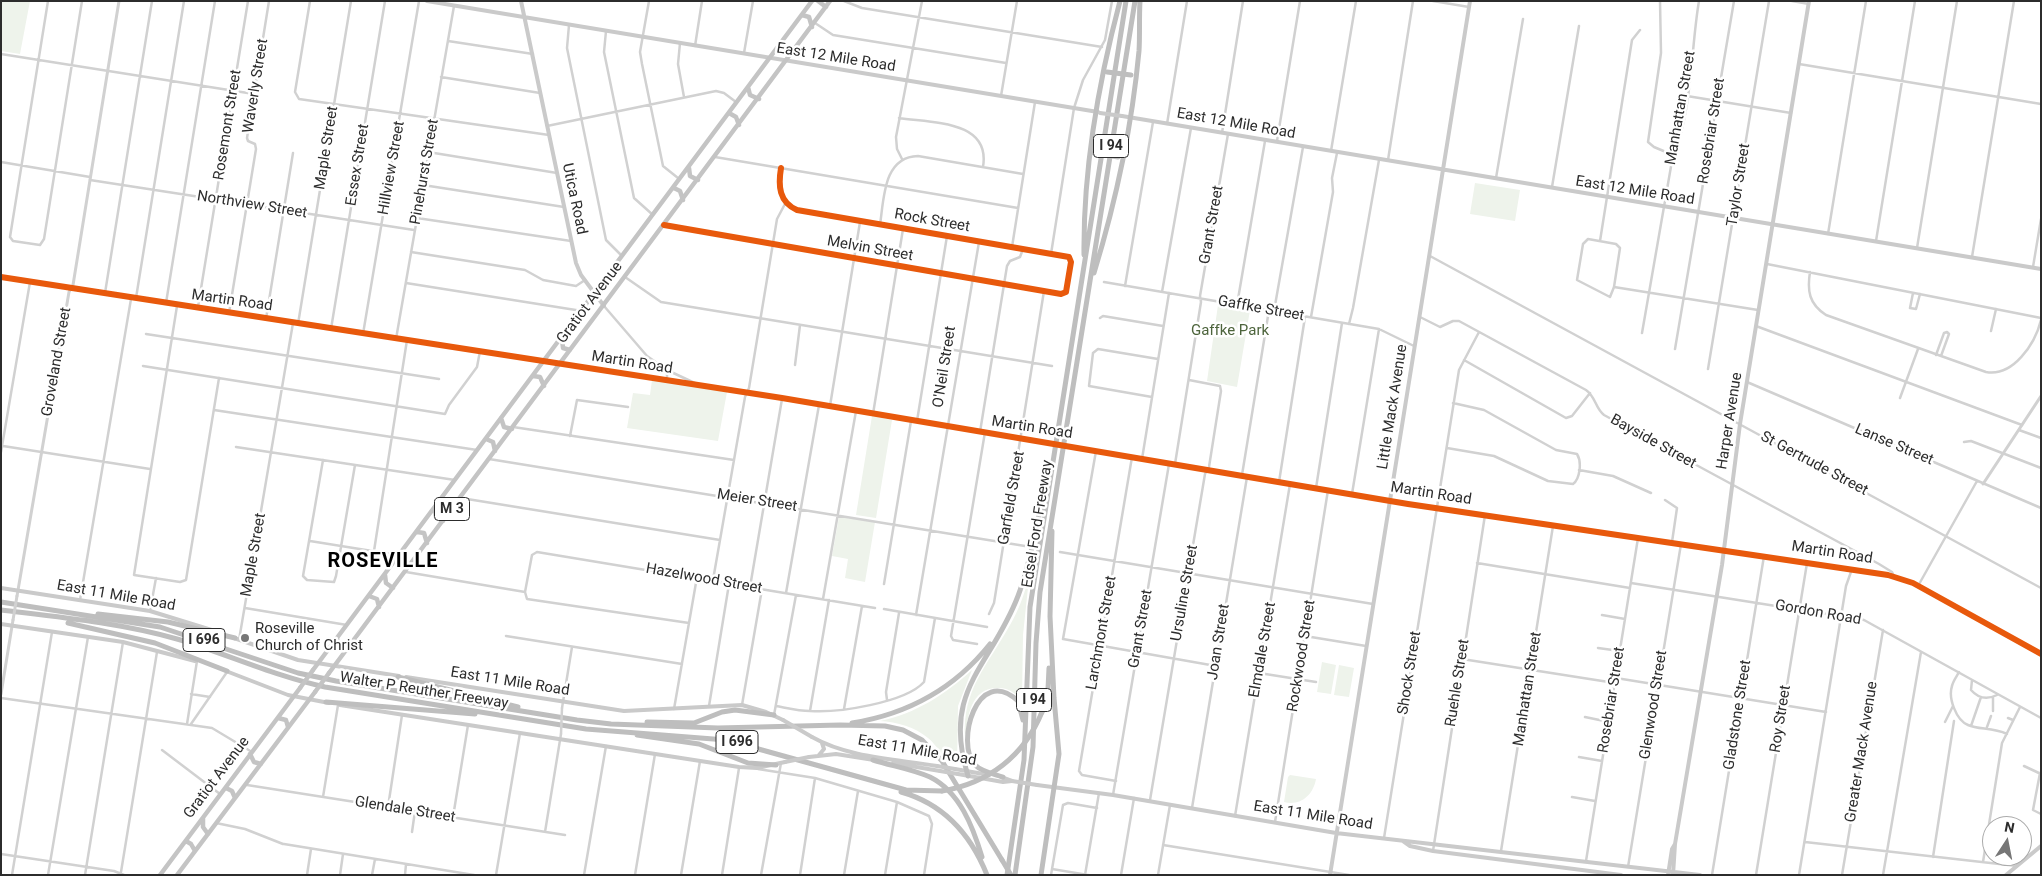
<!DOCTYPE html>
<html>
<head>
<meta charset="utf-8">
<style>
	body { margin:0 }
	#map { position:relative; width:2042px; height:876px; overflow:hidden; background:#fff; font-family:Roboto,sans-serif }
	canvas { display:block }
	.frame { position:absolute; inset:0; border:2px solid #2c2c2c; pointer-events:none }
	.north { position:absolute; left:1982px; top:816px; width:50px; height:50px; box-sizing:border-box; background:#fff; border:1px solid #ababab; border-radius:50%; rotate:11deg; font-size:14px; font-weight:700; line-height:20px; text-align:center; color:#2c2c2c }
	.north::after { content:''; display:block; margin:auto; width:18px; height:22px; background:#767676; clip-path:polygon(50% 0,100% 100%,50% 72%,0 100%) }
</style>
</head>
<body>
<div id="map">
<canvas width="2042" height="876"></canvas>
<div class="frame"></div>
<div class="north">N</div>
</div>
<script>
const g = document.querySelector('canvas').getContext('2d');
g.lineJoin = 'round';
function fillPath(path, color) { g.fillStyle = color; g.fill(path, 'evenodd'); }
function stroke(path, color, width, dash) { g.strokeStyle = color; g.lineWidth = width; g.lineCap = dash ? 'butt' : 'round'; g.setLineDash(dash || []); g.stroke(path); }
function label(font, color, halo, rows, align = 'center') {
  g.font = font + ' Roboto,sans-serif'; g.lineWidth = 5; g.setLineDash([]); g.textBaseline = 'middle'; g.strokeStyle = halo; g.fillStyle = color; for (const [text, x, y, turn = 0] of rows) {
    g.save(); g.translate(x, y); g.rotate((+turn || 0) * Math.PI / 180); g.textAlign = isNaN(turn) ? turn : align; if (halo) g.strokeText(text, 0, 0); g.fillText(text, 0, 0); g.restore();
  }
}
fillPath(new Path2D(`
	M1 1H30L20 54 1 51Z
	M1475 183 1520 190 1515 221 1470 214Z
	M1218 305 1250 310 1237 387 1207 381Z
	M652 380 727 392 718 441 627 428 633 393 650 395Z
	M872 416 892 420 876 518 856 515Z
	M839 517 875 522 865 582 845 578 848 559 832 556Z
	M1029 578 1023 635 1022 702C1017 694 1009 688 999 688 970 687 968 717 965 738 962 689 988 665 1010 625 1019 610 1024 594 1029 578Z
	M1322 662 1336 665 1331 694 1317 692Z
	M1339 665 1354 668 1349 697 1334 695Z
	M972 670 958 706 957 764C945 763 938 746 928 738 915 727 897 722 880 721 915 714 946 694 972 670Z
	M1290 775 1316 779C1313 796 1300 806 1284 802L1288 777Z`), '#eef3eb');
stroke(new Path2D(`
	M48 1 10 237 13 241 40 245 44 239 82 1
	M310 1 295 92 299 99 549 135
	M649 1 640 52 642 64 663 166 678 178
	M844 1 862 8 1102 47
	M1433 1 1469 7
	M1660 1 1661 53 1648 142 1654 147 1673 155
	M1792 1 1809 4
	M815 23 833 35 1006 63
	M569 25 567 48 606 240 622 256
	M606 31 604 52 634 198 653 215
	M448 41 533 54
	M680 43 678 64 684 97
	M695 46 702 1
	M744 53 753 1
	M1 54 254 94
	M1799 64 2041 104
	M441 77 540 93
	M1001 96 1017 1
	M1687 96 1791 113
	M899 118C932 123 991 120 983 167
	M1167 124 1187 1
	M547 126 716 91 724 93 736 102
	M1222 133 1243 1
	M1277 141 1300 1
	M1331 151 1356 1
	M428 152 557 173
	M715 157 1018 208
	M902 159 897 149 896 137 922 1
	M1388 160 1413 1
	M1 162 90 177
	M1496 178 1523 19
	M90 180 414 230
	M423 185 564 207
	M1552 187 1579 26
	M417 218 571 241
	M664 225 1061 294 1066 292 1071 262 1069 257 797 210C779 202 778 186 781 168
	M880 225C884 199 883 157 918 156L1023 174
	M1828 234 1866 1
	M1588 239 1616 244 1620 248 1614 287 1610 297 1577 280 1583 244Z
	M1600 241 1632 40 1640 30
	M1876 241 1915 1
	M1012 247 1035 102
	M1917 248 1957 1
	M411 252 525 270 543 280 576 286 585 280
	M1051 254 1074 108 1083 80 1105 40 1112 1
	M1430 256 2041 588
	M1972 257 2014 1
	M1767 264 2041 318
	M2033 267 2041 219
	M1810 272C1807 291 1809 304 1826 315L1986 372C2013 377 2035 344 2041 320
	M625 277 661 302 1052 366
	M1104 282 1379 329 1414 346
	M406 283 582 311
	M1125 286 1153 122
	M1614 287 1758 310
	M1162 292 1191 128
	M105 293 152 1
	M1913 293 1910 308 1916 309 1920 294
	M136 298 184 1
	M166 303 215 1
	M1237 305 1265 141
	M177 306 134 575 180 582 186 580 219 378
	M604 306 647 356 667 370 699 385
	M198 307 248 1
	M1274 311 1303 147
	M229 313 256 149 255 144 248 141 247 138 269 1
	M1311 317 1333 192 1332 178 1337 153
	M1420 317 1440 327 1453 321H1459L1586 390C1596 397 1595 408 1604 415L1879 564 1892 572 1894 576
	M1100 318 1103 316 1163 326
	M266 319 293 153
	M298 324 351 1
	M1349 324 1353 308 1379 160
	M1756 326 2022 425
	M331 329 385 1
	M1991 331 1996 309
	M1642 333 1673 155C1692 115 1691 46 1699 1
	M146 334 439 379
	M363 334 419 1
	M396 339 454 6
	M1675 349 1734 1
	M1936 355 1944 333 1947 332 1949 334 1941 356
	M1464 360 1566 418 1572 416 1590 393
	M795 365 800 325
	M143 366 445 414 449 405 477 367 480 351
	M1708 369 1769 1
	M667 370V381
	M1747 382 2041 508
	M1152 397 1089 386 1093 353 1098 349 1158 359
	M1900 398 1918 349
	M830 406 860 222
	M214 410 477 450
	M873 414 903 229
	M917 421 947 236
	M513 427 734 460
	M2019 430 2041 438
	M980 432 1007 266 1010 261 1020 257 1023 249
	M570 436 577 400 628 407
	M1964 442 1971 441 2041 468
	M3 446 150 469
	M236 447 455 480
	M1447 448 1494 456 1548 481 1573 484C1580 479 1582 462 1577 454L1556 450 1484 410 1453 403
	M1096 451 1063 639 1216 666
	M1 452 30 282
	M489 459 1025 546
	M1142 459 1169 293
	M323 460 303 576 307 580 334 582 336 576 355 465
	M1175 464 1201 302 1200 296 1228 134
	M1579 470 1613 476 1651 493
	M1242 475 1269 310
	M1279 482 1305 317
	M1316 488 1342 323
	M1352 494 1379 329
	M461 498 720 540
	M1665 500 1677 508 1672 542
	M310 541 397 555
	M1724 550 1894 576 1918 586 2041 654
	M374 551 407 340
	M1060 552 1373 604
	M1477 563 1630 588
	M406 572 525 592
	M713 580 745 397 749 388 777 219 786 202
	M1631 583 1864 620 2041 718
	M884 584 911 421
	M1918 586 1977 481
	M750 587 782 399
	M786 593 819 405
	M823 599 856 411
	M80 600 131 299
	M245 608 347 625
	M884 609 987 627
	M150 611 156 578
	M989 614 994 603 1044 291
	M916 615 979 242
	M1602 615 1625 619
	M689 623 527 599 525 592 532 555 537 552 875 608
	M506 636 682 664
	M1305 636 1366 646
	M239 640 293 323
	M977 644 953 640 951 636 985 432
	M1598 648 1620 651
	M1462 659 1615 683
	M1959 672C1957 676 1953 681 1952 686 1948 698 1956 720 1968 725 1979 730 1992 727 2007 734
	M1259 673 1316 682
	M1616 678 1826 712
	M1972 680 1971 690C1978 698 1987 700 1997 695
	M191 694 210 697
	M1993 697V711
	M1 698 212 728 252 752
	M887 700 886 692 899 613
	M742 705 762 589
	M709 706 729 584
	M776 706C787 708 799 711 810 711 837 713 905 703 924 682L935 618
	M562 708 572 647
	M674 709 697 577
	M844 709 862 606
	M810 711 829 600
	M774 715 796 595
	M1585 717 1609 722
	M2008 718 2013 720
	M1945 722 1953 706
	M187 724 197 661
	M191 724 227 672
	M1971 726 1981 697
	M1987 727 1991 716
	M162 750 220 794
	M1579 757 1602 761
	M2024 766 2041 774
	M758 769 815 778 897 802 929 816 932 824 924 875
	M2040 773 2033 810 2041 814
	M1116 781 1082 775 1079 771 1132 457
	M247 785 565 835
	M1113 795 1169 464
	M323 797 338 705
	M1572 797 1595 801
	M1150 800 1205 474 1209 467 1221 391 1220 386 1189 380
	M388 807 402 715
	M1192 808 1247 477
	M1235 816 1290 484
	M453 817 468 725
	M1275 822 1328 490
	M216 823 245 829 283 844
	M412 832 415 811
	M545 832 561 734
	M1384 838 1459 370 1479 332
	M1805 842 2017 866
	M284 844 474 875
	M1163 845 1349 875
	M1433 851 1485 515
	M1501 851 1553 526
	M1 854 114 871 124 875
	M1933 857 1954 721
	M1586 861 1638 538
	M1983 862 2002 743 2020 707
	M1628 867 1681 544
	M1052 869 1088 875
	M121 872 157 652
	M12 875 52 632
	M48 875 88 637
	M85 875 123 642
	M307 875 311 849
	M340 875 343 854
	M372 875 375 859
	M405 875 406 864
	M496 875 520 733
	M584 875 606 746
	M635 875 655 754
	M681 875 700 761
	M722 875 739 768
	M761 875 781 763
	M800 875 815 778
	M844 875 858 791
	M885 875 897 802
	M1051 875 1063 805 1068 803 1097 808
	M1085 875 1099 793
	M1121 875 1134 798
	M1158 875 1170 805
	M1712 875 1764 556
	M1756 875 1807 563
	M1799 875 1846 586 1852 569
	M1842 875 1883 630
	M1883 875 1921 652`), '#d1d1d1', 2.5);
stroke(new Path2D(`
	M1 277 747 393 1047 443
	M1073 447 1408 504 1724 550
	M1983 484 2041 396
	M17 596 69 292 73 285 119 1
	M1 694 13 620`), '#d1d1d1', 3);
stroke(new Path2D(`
	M427 1 1098 112
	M521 1 576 263 581 275 604 306
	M1122 116 2041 269
	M1 588 150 611 218 632
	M1 624 123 642 195 661
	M234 638 298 660 399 676
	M226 671 288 695 329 703
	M406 677 624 711 742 705 766 712 783 720
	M340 705 739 767 757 768 785 762
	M812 737C849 758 896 759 937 766
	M819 755 824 749 822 743
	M809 757 836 754 874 760
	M893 763 940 771
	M955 769 989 775
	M958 774 1003 782 1012 781
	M1001 777 1012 781
	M1037 785 1113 795 1336 833 1700 875
	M1403 841 1410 846 1433 851 1621 875
	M1330 875 1470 1
	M1668 875 1672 849 1675 844 1722 565 1740 424 1809 1
	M1673 875 1675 844
	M2006 875 2041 846`), '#cacaca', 4);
stroke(new Path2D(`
	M818 1 826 7
	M802 15 809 17 812 27
	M748 87 750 95 759 99
	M729 113 736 117 739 125
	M689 168 690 176 698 180
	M674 188 680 191 683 200
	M562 338 563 348 570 350
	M533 376 540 377 544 386
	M501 418 504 427 512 429
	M486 439 493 442 495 451
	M435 509 436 517 443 521
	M417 532 424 533 427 543
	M385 575 386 583 393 588
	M369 596 377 599 379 607
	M337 638 339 647 347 650
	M313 670 812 1
	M329 673 830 1
	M278 718 286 720 288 727
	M250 754 254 762 261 764
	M226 788 232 791 235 798
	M203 818V827L208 834
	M186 841 191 844 195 851
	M160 875 300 688
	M177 875 315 692`), '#c4c4c4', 4.5);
stroke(new Path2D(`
	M1084 255C1083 169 1098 84 1120 1
	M1094 273C1116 201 1132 126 1139 51 1140 35 1139 18 1140 1
	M1 602 160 627 298 673 336 681 577 720 611 724 718 728 840 725 885 726 903 730 922 740 942 761 1002 860
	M1 610C59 617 121 623 177 639 227 654 274 676 325 687L586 729 726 740 906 790 942 791
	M98 614 168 622 235 638
	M1050 617 1052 531
	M68 623 155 643 227 671
	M398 677 518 707
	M326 702 475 714
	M1042 712 1048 689 1049 668
	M647 722 694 723 722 712 735 710 774 715
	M852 723C908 714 955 688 990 644
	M637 735 699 744 748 763 776 765
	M873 760C892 766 912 769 930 777 960 792 973 827 982 857
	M968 776C941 689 991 667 1018 596 1033 557 1037 516 1048 477
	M1003 777C994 774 982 772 975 765 955 744 977 663 1018 701L1023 720
	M901 792C944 804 971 835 987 875
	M1007 875 1024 760 1030 607 1126 1
	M1015 875 1033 747 1036 643 1040 592 1135 1
	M1041 875 1059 754 1054 698 1050 616`), '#bebebe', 5);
stroke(new Path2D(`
	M561 734 562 708`), '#d1d1d1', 2.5);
stroke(new Path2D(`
	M1047 443 1073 447
	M13 620 17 596`), '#d1d1d1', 3);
stroke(new Path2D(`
	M1100 113 1122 116
	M783 720 812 737
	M785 762 809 757
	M937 766 955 769
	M940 771 958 774
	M1012 781 1037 785`), '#cacaca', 4);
stroke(new Path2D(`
	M300 688 313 670
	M315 692 329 673`), '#c4c4c4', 4.5);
stroke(new Path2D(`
	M1107 72 1131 75
	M1094 153 1118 157
	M942 791C989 783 1024 756 1042 712
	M1002 860 1011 875`), '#bebebe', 5);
stroke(new Path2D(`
	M664 225 1061 294 1066 292 1071 262 1069 257 797 210C779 202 778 186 781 168
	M1 277 782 398 1408 504 1888 575 1913 583 2041 654`), '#e8590c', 6);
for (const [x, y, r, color] of [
	[245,638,5,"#767676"]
]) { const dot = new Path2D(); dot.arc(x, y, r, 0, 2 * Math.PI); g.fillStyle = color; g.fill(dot); stroke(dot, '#fff', 2); }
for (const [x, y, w] of [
	[1111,146,35],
	[452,509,35],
	[204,640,42],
	[1034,700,35],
	[737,742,42]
]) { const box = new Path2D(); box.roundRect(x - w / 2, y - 11.5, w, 23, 4); g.fillStyle = '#fff'; g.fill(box); stroke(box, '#2c2c2c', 1); }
label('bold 14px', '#2c2c2c', null, [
	["I 94",1111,146],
	["M 3",452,509],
	["I 696",204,640],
	["I 94",1034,700],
	["I 696",737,742]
]);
label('15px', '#2c2c2c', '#fff', [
	["East 12 Mile Road",836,58,9],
	["Waverly Street",256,86,-81],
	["Manhattan Street",1681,108,-80],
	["East 12 Mile Road",1236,124,10],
	["Rosemont Street",228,125,-81],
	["Rosebriar Street",1712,131,-81],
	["Maple Street",327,148,-81],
	["Essex Street",358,165,-81],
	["Hillview Street",392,168,-80],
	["Pinehurst Street",425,172,-80],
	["Taylor Street",1739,185,-81],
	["East 12 Mile Road",1635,191,9],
	["Utica Road",574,199,78],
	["Northview Street",252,205,9],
	["Rock Street",932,221,10],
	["Grant Street",1212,225,-80],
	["Melvin Street",870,249,10],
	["Martin Road",232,301,8],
	["Gratiot Avenue",590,303,-53],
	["Gaffke Street",1261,309,10],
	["Groveland Street",57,362,-80],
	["Martin Road",632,363,9],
	["O'Neil Street",945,367,-81],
	["Little Mack Avenue",1393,407,-81],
	["Harper Avenue",1730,421,-81],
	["Martin Road",1032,428,9],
	["Bayside Street",1653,442,29],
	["Lanse Street",1894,445,23],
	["St Gertrude Street",1814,464,28],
	["Martin Road",1431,494,9],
	["Garfield Street",1012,498,-80],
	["Meier Street",757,501,9],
	["Edsel Ford Freeway",1038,524,-81],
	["Martin Road",1832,553,9],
	["Maple Street",254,555,-80],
	["Hazelwood Street",704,579,10],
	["Ursuline Street",1185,593,-80],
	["East 11 Mile Road",116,596,10],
	["Gordon Road",1818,613,10],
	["Grant Street",1141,629,-80],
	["Larchmont Street",1102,633,-80],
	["Joan Street",1219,642,-81],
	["Elmdale Street",1263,650,-80],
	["Rockwood Street",1302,656,-81],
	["Shock Street",1410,673,-81],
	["East 11 Mile Road",510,682,9],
	["Ruehle Street",1458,683,-81],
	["Manhattan Street",1528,689,-81],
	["Walter P Reuther Freeway",424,691,9],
	["Rosebriar Street",1612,700,-81],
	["Glenwood Street",1654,705,-81],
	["Gladstone Street",1738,715,-81],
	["Roy Street",1781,719,-81],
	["East 11 Mile Road",917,751,10],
	["Greater Mack Avenue",1862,752,-81],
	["Gratiot Avenue",217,778,-53],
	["Glendale Street",405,810,9],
	["East 11 Mile Road",1313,816,9]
]);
label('15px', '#4d643c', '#fff', [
	["Gaffke Park",1230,331]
]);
label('15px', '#2c2c2c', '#fff', [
	["Roseville",255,629],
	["Church of Christ",255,646]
], 'left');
g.letterSpacing = '1px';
label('bold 20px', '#000', '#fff', [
	["ROSEVILLE",383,562]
]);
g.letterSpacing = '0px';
</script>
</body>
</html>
